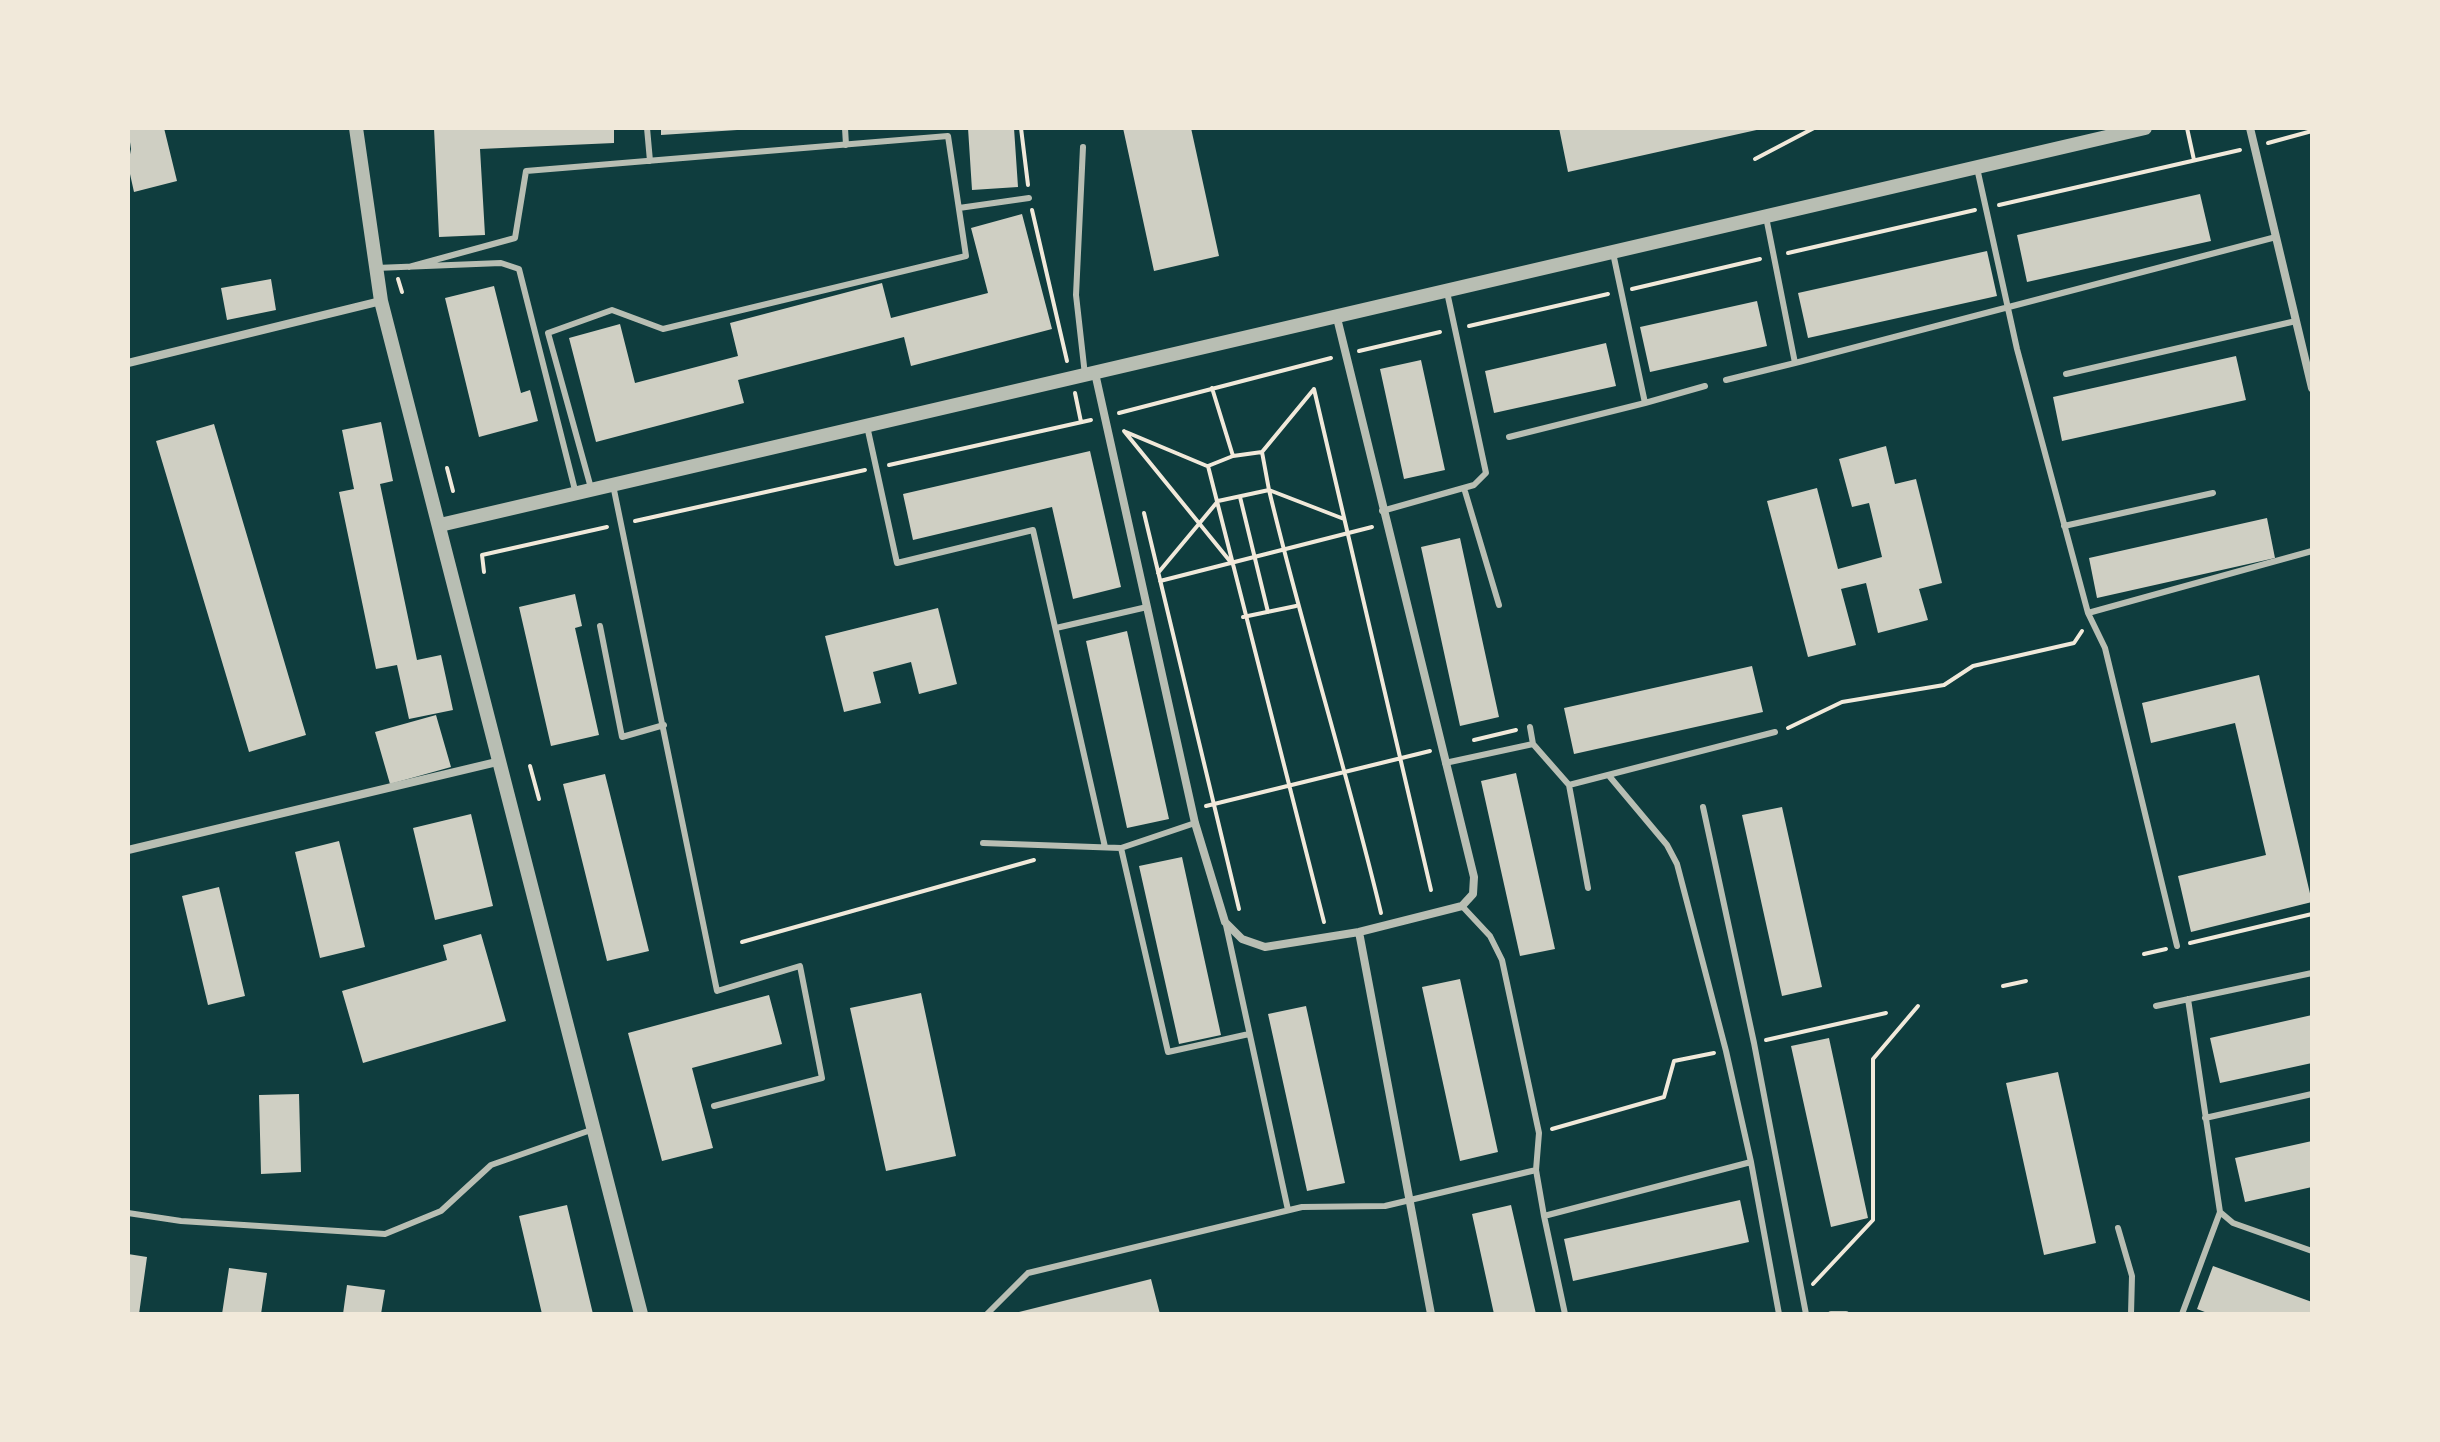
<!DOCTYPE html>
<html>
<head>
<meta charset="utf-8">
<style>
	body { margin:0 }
	#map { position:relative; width:2440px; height:1442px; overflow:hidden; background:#0f3d3e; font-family:"Golos Text",sans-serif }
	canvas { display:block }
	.frame { position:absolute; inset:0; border:130px solid #f1e9da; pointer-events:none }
</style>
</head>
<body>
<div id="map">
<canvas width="2440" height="1442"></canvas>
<div class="frame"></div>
</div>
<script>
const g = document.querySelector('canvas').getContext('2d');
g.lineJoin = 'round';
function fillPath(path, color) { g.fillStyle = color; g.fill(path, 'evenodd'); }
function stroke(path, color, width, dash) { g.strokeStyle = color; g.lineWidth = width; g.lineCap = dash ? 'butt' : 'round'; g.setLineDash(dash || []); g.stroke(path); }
fillPath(new Path2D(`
	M128 128H164L177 181 134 192 128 165 131 149Z
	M434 128H614V143L480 149 485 235 439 237Z
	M661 128H737V130L661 135Z
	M968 128H1014L1018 187 972 190Z
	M1123 128H1191L1219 256 1154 271Z
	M1559 128H1761V129L1568 172Z
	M2200 194 2211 241 2027 282 2017 235Z
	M1022 214 1052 329 911 366 904 337 738 380 744 403 596 442 569 338 620 324 635 383 738 356 730 323 882 283 891 318 988 293 971 228Z
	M1987 251 1997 296 1808 338 1798 293Z
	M271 279 276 310 227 320 221 288Z
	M494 286 521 393 530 390 538 421 479 437 445 298Z
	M1757 301 1767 346 1650 372 1640 327Z
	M1606 343 1616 386 1494 413 1485 371Z
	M2236 356 2246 400 2062 441 2053 397Z
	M1421 360 1445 470 1404 479 1380 369Z
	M381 422 393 481 380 484 417 660 441 655 453 710 409 719 397 665 376 669 339 492 354 489 342 430Z
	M214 424 306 735 249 752 156 441Z
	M1886 446 1895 484 1916 479 1942 583 1919 589 1928 620 1878 633 1866 583 1841 589 1856 645 1808 657 1767 501 1817 488 1838 569 1882 557 1869 503 1852 507 1839 459Z
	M1090 451 1121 587 1073 599 1052 507 913 540 903 494Z
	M2267 518 2275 558 2097 598 2089 558Z
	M1460 538 1499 717 1460 726 1421 547Z
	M575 594 582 626 575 628 599 735 551 746 519 607Z
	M938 608 957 684 919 694 911 662 873 672 881 703 844 712 825 636Z
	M1127 631 1169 819 1127 828 1086 641Z
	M1752 666 1763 712 1574 754 1564 708Z
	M2259 675 2312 902 2191 932 2178 876 2266 855 2235 723 2151 743 2142 703Z
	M436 715 451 767 390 784 375 732Z
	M1516 773 1555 949 1520 956 1481 781Z
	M605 774 649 951 607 961 563 784Z
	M1782 807 1822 987 1782 996 1742 815Z
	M471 814 493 906 435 920 413 828Z
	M339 841 365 947 320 958 295 852Z
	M1182 857 1221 1035 1179 1044 1139 866Z
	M219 887 245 996 208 1005 182 896Z
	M481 934 506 1021 363 1063 342 991 447 960 443 945Z
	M1460 979 1498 1152 1460 1161 1422 987Z
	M921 993 956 1156 886 1171 850 1008Z
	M769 995 782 1044 692 1068 713 1148 662 1161 628 1033Z
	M1306 1006 1345 1183 1307 1191 1268 1014Z
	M2312 1015V1063L2220 1083 2210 1038Z
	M1829 1038 1868 1218 1831 1227 1791 1046Z
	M2058 1072 2096 1243 2044 1255 2006 1083Z
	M299 1094 301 1172 261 1174 259 1095Z
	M2312 1141V1187L2245 1202 2235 1158Z
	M1740 1200 1749 1242 1573 1281 1564 1239Z
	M567 1205 593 1314H542L519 1216Z
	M1511 1205 1536 1314H1494L1472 1214Z
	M128 1254 147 1257 139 1314H128Z
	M2213 1266 2312 1302V1314H2210L2197 1309Z
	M229 1268 267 1273 261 1314H222Z
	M1151 1279 1160 1314H1015V1313Z
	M347 1285 385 1290 381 1314H343Z`), '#cfcfc3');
stroke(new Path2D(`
	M1021 128 1028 185
	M2187 128 2194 160
	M2268 143 2312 131
	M1755 159 1814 128
	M1999 205 2240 150
	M1032 210 1067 361
	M1788 253 1975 210
	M398 279 402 292
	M1632 289 1760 259
	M1469 326 1608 294
	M1359 351 1440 332
	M1212 388 1233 456
	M1314 389 1431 890
	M1075 393 1081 422
	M1119 413 1331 358
	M1124 431 1229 560
	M1126 432 1207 466
	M1262 452 1314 389
	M889 465 1091 420
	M447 468 453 491
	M1269 490C1303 632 1347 771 1381 913
	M1269 490 1344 519
	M1240 497 1268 612
	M1144 513 1239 909
	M635 521 865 470
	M484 572 482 555 607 527
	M1158 573 1218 501 1269 490 1262 452 1233 456 1208 466 1324 922
	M1160 581 1372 527
	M1243 617 1296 606
	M1788 728 1842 702 1944 685 1973 666 2074 643 2082 631
	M1474 740 1516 730
	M530 766 539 799
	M1206 806 1430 751
	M742 942 1034 860
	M2190 943 2312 914
	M2144 954 2166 949
	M2003 986 2026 981
	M1766 1040 1886 1013
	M1552 1129 1664 1097 1674 1061 1714 1053
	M1813 1284 1873 1220V1059L1918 1006`), '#f1e9da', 4);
stroke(new Path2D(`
	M647 128 650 161
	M845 128 846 145
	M1083 147 1076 295 1085 375
	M1977 168 2017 349 2088 613 2105 648 2177 946
	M959 208 1029 198
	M1766 217 1795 363 2276 237
	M1613 253 1645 403 1705 386
	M409 267 515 238 526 171 948 136 966 256 663 329 612 310 548 333 591 488
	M376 268 501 263 519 269 576 494
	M2066 374 2296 321
	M1726 380 1795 363
	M867 426 897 563 1033 530 1105 847
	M1509 437 1645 403
	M613 485 717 991 800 966 822 1078 714 1106
	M1464 488 1499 605
	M1382 511 1474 485 1486 473 1447 292
	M2064 526 2213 493
	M2088 613 2312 551
	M600 626 622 737 664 725
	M1056 628 1147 607
	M1530 727 1533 744 1569 785 1588 888
	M1445 763 1533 744
	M1569 785 1775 732
	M1703 807 1754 1043 1806 1314
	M1195 823 1121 848 1168 1052 1249 1034
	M983 843 1121 848
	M1462 906 1490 936 1502 960 1539 1133 1536 1170 1544 1216 1751 1162 1726 1051 1677 864 1667 845 1610 777
	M1226 925 1288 1210
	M2188 999 2220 1212 2233 1223 2312 1251
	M2156 1006 2312 973
	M2205 1118 2312 1094
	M1751 1162 1779 1314
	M128 1213 181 1221 385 1234 441 1211 491 1165 591 1130
	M1544 1216 1565 1314
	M2118 1228 2132 1276 2131 1314
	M987 1314 1028 1273 1302 1207 1385 1206 1536 1170
	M1831 1314H1846
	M2182 1314 2220 1212`), '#b8beb3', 6);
stroke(new Path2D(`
	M2250 128 2312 388
	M128 363 381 301
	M1095 373 1195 823 1225 922 1242 939 1265 947 1359 932 1462 906 1473 894 1474 877 1337 318
	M128 850 501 761
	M1359 932 1431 1314`), '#b8beb3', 8);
stroke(new Path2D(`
	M356 128 381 301 641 1314
	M440 525 2145 128`), '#b8beb3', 14);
</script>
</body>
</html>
